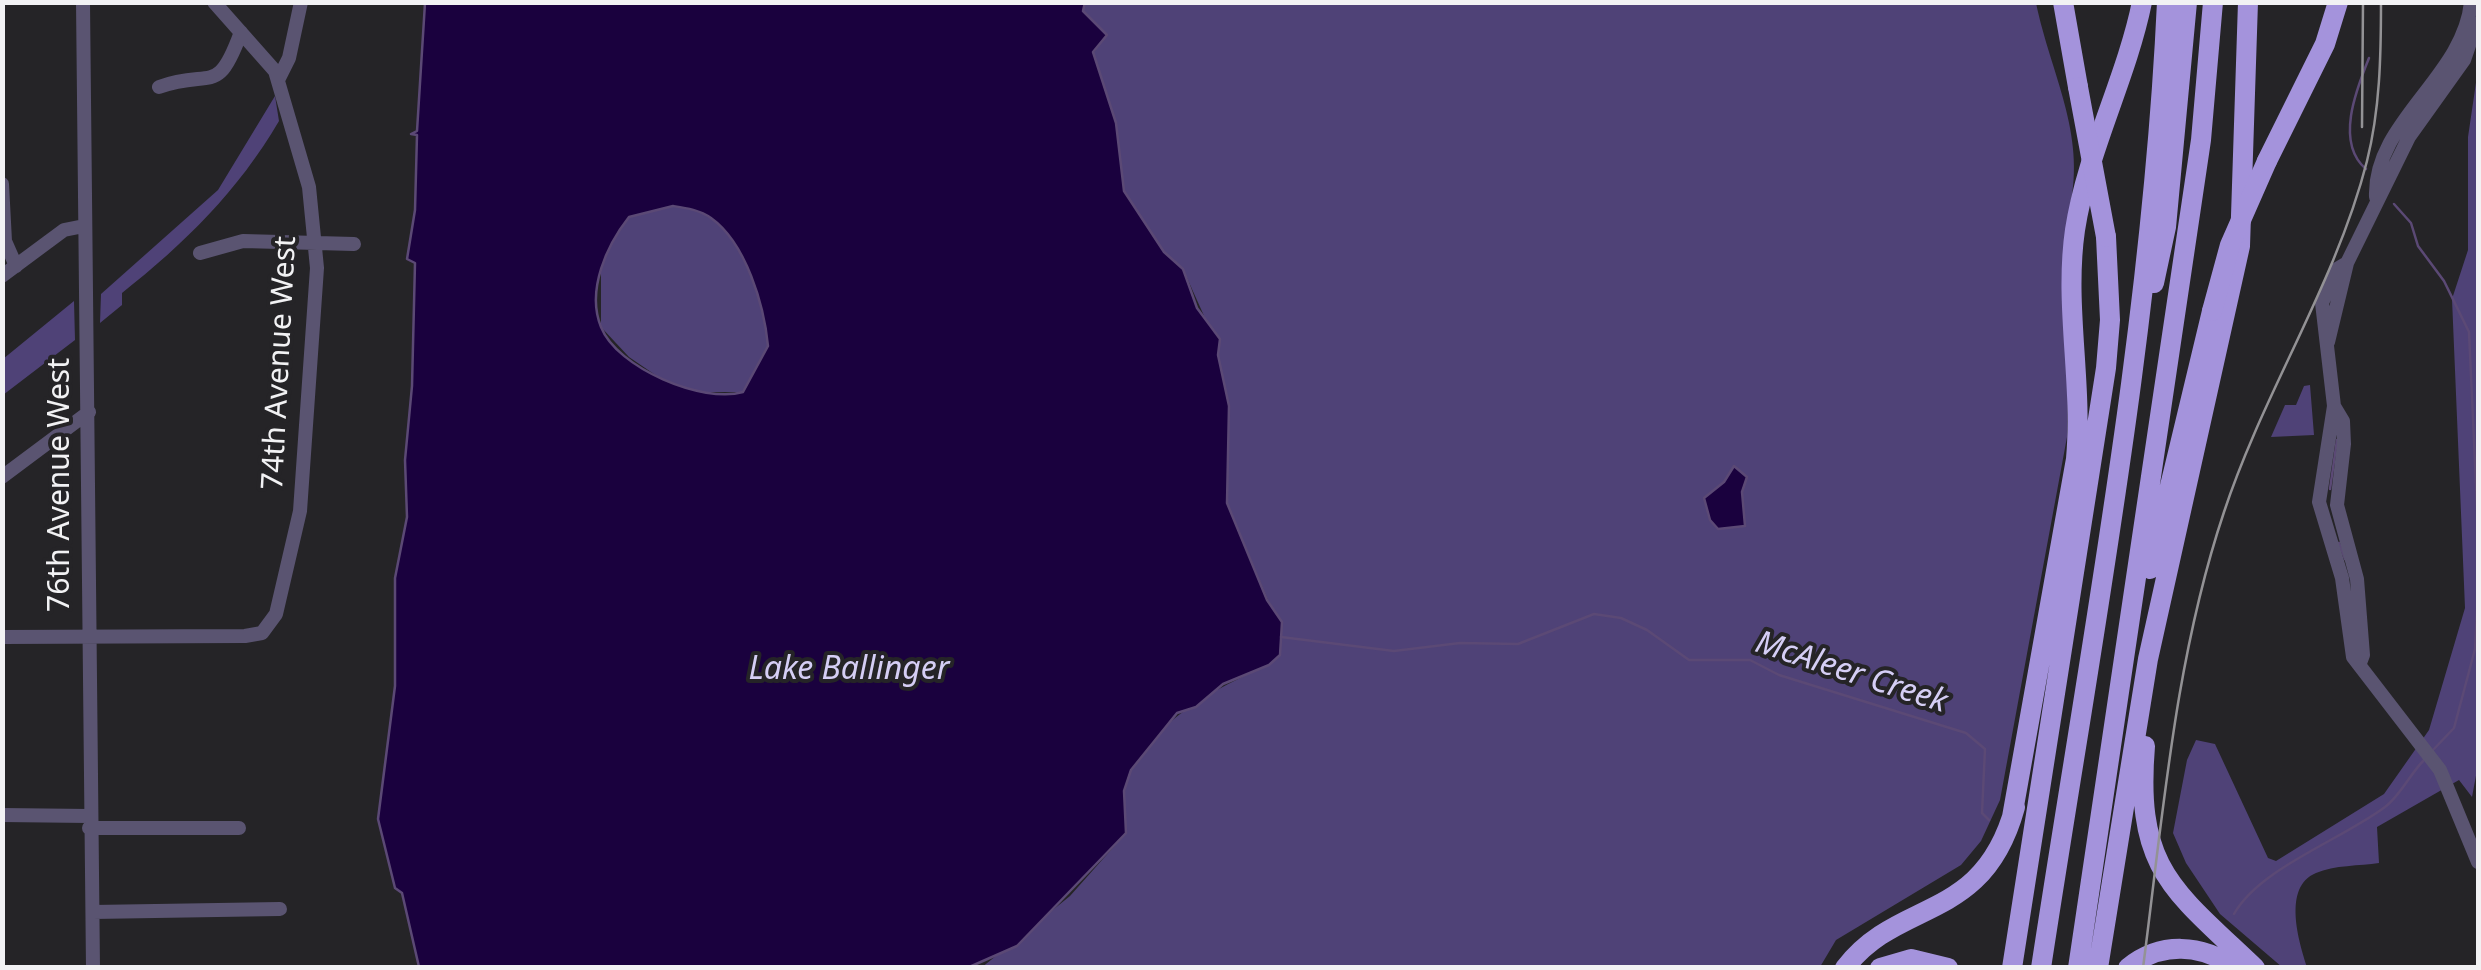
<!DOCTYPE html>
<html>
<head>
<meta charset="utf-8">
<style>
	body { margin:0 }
	#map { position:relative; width:2481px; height:970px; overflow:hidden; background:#252427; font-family:"Noto Sans",sans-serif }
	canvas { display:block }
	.frame { position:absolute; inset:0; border:5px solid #f2f2f4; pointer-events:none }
</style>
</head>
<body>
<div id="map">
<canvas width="2481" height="970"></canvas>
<div class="frame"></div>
</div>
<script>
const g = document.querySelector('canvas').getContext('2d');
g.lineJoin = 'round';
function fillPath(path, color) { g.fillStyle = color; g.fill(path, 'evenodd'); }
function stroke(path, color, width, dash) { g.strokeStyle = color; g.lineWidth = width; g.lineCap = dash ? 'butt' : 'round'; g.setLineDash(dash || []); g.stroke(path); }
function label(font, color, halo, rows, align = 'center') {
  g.font = font + ' "Noto Sans",sans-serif'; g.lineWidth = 8; g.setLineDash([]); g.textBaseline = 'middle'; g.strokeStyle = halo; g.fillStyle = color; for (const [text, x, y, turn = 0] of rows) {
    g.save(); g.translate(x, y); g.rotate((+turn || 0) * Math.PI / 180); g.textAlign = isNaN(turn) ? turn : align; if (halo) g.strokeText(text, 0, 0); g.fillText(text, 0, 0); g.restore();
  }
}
fillPath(new Path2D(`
	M1085 3H2036C2051 75 2086 132 2070 207L2067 437 2000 800 1981 841 1961 865 1836 940 1820 967 981 968 1070 896 1126 833C1126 818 1122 800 1126 786 1141 727 1218 686 1269 665L1282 622 1268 600 1227 503 1228 426 1205 318 1183 269 1164 252 1124 191 1091 56 1107 35 1082 11Z
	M2478 69V765L2472 797 2459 780 2377 827 2379 863C2360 866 2334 865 2316 873 2282 887 2299 942 2307 967H2282L2220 914 2186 863 2173 833 2187 760 2196 740 2215 744 2268 858 2276 861 2384 794 2429 730 2465 608 2452 299 2468 250V137Z
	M275 96 279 121C238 191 185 243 122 293V305L100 323 101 294 218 190Z
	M673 206C686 208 700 210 711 218 746 243 764 305 768 346L743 392H686L670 385 629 357 601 327V268L608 246 629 217Z
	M74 301 75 340 3 395V359Z
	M2310 385 2314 435 2271 437 2285 405H2296L2304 386Z`), '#4f4277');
const water = new Path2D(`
	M425 3 1085 2 1083 11 1107 35 1093 52 1116 123 1124 191 1164 252 1183 269 1197 308 1220 339 1218 355 1229 406 1227 503 1267 600 1282 622 1280 655 1269 665 1223 684 1196 707 1177 713 1131 770 1124 791 1126 833 1017 946 967 968 419 967 402 893 395 888 378 819 395 686V578L407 517 405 460 412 386 415 263 407 259 415 210 417 135 411 134 417 131ZM673 206C686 208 700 210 711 218 746 243 764 305 768 346L743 392C703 404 617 368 601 327 586 290 607 245 629 217Z
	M1734 466 1747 477 1742 492 1745 526 1718 529 1710 520 1704 498 1724 482Z`);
fillPath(water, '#1a013e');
stroke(water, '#5b4975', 2.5);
stroke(new Path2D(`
	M2366 169C2335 143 2356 90 2369 58
	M2394 204 2411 223 2418 246 2444 281 2469 332 2478 528
	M2330 489 2337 440
	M2339 543 2345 559
	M1281 637 1394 651 1460 643 1518 644 1594 614 1621 618 1647 630 1689 660H1750L1779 675 1966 733 1985 749 1982 813 1989 820
	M2433 750 2454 728 2475 649 2478 593
	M2234 914C2260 868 2341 840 2385 807 2400 796 2410 774 2424 760`), '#5b4975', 2.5);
stroke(new Path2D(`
	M83 2 93 968
	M278 80 289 58 301 2
	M159 87C212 68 217 98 241 32
	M2 184 5 241 16 266
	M2376 197C2373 122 2464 77 2471 2
	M200 253 243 241 354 244
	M2347 263 2337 269 2322 303 2334 406 2319 502 2342 578 2353 657 2440 770 2478 862
	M2 276 64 230 84 226
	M2328 342 2347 263 2409 137 2464 60 2473 34 2469 18
	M2334 406 2343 421 2344 444 2337 505 2357 579 2363 655 2360 663
	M2 477 89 412
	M2 637 245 636 262 633 276 614 300 511 317 268 309 187 275 71 214 2
	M2 815 89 816
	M89 828H239
	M93 912 280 909`), '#5a5471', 14);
stroke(new Path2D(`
	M2063 2 2078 87
	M2267 161 2325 44 2338 2
	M2154 283 2166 227 2187 2
	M2150 569 2212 311
	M2145 746C2135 869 2172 889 2255 968
	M2012 817 2076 459C2083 382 2064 306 2075 230 2087 151 2126 80 2142 2
	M1845 968C1899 897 1983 924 2015 807
	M1880 968 1911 959 1948 968
	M2012 968 2106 368 2110 320 2106 237
	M2041 968C2090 647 2152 326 2167 2
	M2078 968 2201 140 2213 2
	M2098 968 2148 659 2240 246 2248 2
	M2128 968C2161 941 2202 944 2235 968`), '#a493dc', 20);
stroke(new Path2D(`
	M2362 127 2363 2
	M2143 968C2163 815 2175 658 2224 512 2263 393 2336 283 2367 161 2380 109 2381 56 2381 2`), '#939295', 2.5);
stroke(new Path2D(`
	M2078 87 2106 237
	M2212 311 2230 245 2267 161`), '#a493dc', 20);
label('30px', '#f2f2f4', '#252427', [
	["74th Avenue West",280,363,-87],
	["76th Avenue West",60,485,-90]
]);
label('italic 32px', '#d5cef5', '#252427', [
	["Lake Ballinger",849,670],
	["McAleer Creek",1851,673,18]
]);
</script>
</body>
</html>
